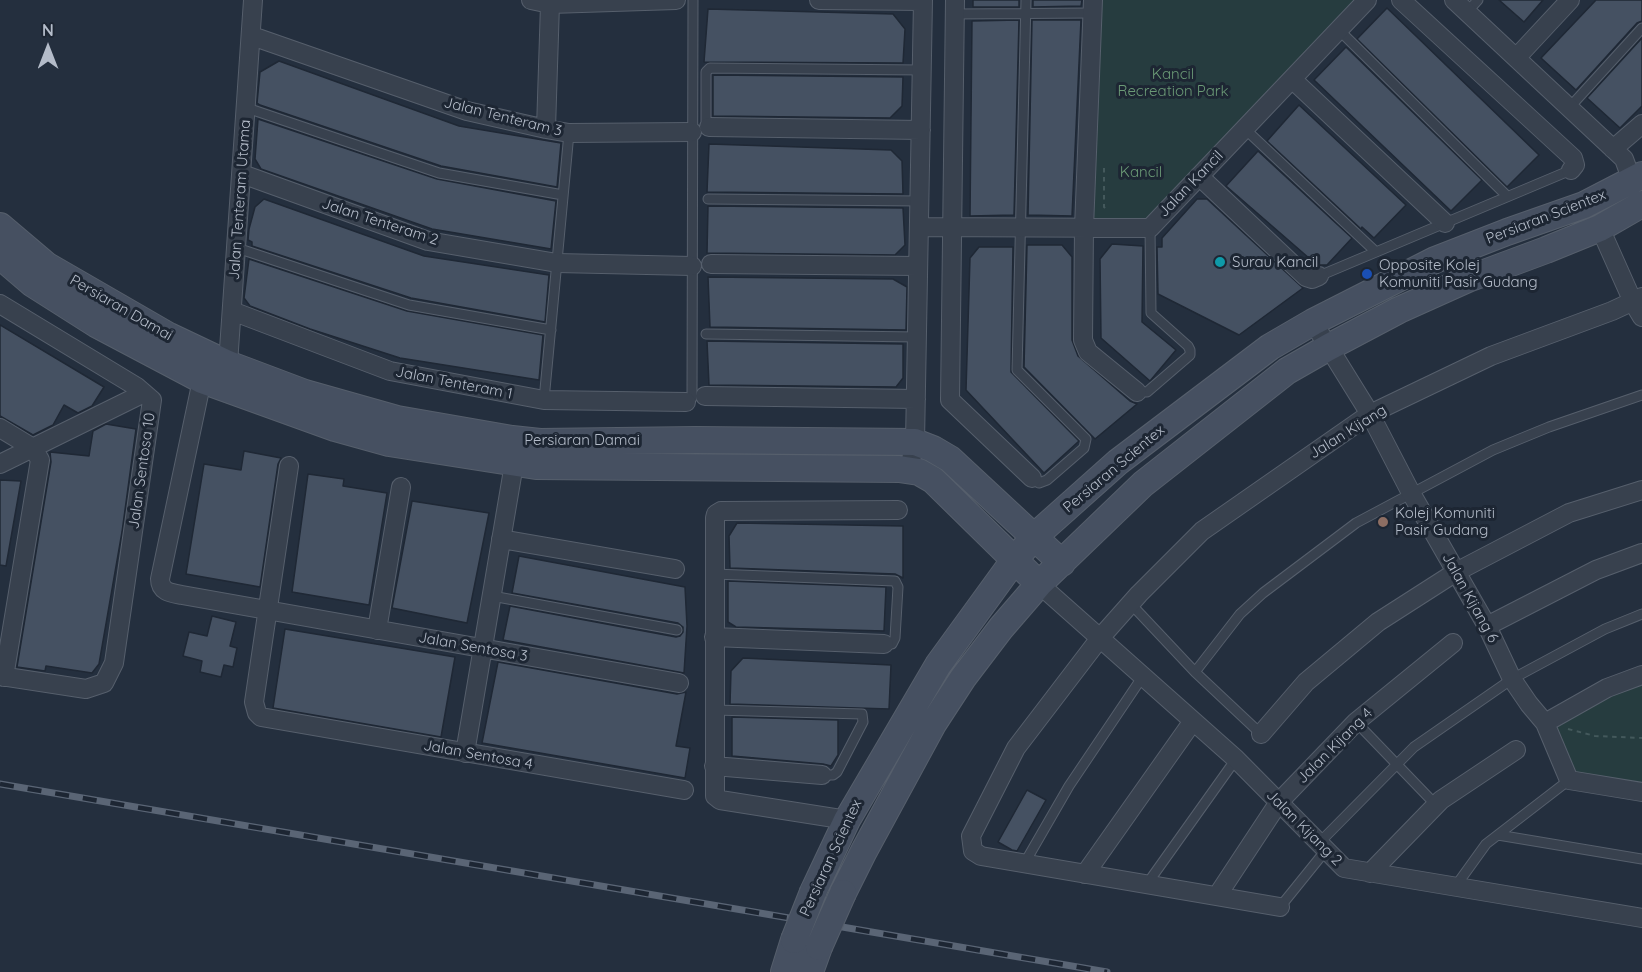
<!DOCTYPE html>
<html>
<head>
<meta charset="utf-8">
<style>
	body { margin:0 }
	#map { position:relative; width:1642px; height:972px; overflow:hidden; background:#242f3e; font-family:Quicksand,sans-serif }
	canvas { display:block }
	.north { position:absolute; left:18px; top:18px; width:60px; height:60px; -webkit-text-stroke:4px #1d2633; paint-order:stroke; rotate:0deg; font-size:16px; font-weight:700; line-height:24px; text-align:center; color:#b4bcc9 }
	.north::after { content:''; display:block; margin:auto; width:21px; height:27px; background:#b4bcc9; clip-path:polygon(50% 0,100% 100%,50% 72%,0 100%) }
</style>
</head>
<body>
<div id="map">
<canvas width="1642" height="972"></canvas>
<div class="north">N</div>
</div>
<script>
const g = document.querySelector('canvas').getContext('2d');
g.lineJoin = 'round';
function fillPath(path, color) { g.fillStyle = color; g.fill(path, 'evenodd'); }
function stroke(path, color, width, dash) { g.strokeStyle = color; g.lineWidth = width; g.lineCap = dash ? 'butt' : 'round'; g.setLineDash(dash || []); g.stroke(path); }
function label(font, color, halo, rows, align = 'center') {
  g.font = font + ' Quicksand,sans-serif'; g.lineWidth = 6; g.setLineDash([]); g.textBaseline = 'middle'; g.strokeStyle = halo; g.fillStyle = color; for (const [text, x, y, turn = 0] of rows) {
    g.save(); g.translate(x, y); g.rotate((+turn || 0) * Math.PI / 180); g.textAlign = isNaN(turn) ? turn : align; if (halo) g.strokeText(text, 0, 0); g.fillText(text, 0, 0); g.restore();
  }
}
fillPath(new Path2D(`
	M1093 0H1367L1150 228 1084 229Z
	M1642 675V792L1569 780 1545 723Z`), '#263c3f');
const building = new Path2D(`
	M973 0H1019V7H973Z
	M1033 0H1082L1081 6 1033 7Z
	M1499 0H1543L1524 22Z
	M1596 0H1642V21L1637 23 1576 90 1541 58Z
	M1387 8 1539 155 1507 187 1357 39Z
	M708 9 893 14 905 29 903 63 704 62Z
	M1019 20 1014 215 970 216 972 21Z
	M1032 20H1081L1072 216 1028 215Z
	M1642 38V106L1620 128 1587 98Z
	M1346 47 1482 180 1451 211 1314 80Z
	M279 61 459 126 561 143 557 187 441 166 260 105 257 103 260 72Z
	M713 75 903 77 902 106 890 118 713 116Z
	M1299 105 1406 205 1374 238 1362 227 1361 229 1267 141Z
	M258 119 437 179 556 201 551 249 432 229 261 169 255 159Z
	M709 144 891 150 902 161 903 194 707 192Z
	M1258 151 1352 238 1327 265H1317L1226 186Z
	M264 199 424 256 549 275 545 322 411 298 252 246V242L248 240 249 229 255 207Z
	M1197 199H1207L1303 288 1239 335 1158 294 1157 247H1162V238Z
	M708 206 903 208 905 245 895 255 707 253Z
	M1112 244 1143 246 1142 322 1176 350 1150 381 1101 338 1100 259Z
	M1027 245H1062L1072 257V340L1078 356 1130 401 1137 404 1095 439 1024 367Z
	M979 247H1013L1011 372 1079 441 1044 473 966 390 970 258Z
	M249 259 407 311 543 335 539 380 400 358 310 329 250 306 244 298Z
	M708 277 893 279 907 287 906 330 710 327Z
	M0 325 104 387 92 406 78 413 64 405 53 425 33 435 0 416Z
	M707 341 903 344V378L896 387 709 385Z
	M106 424 136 429 122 532 99 664 92 673 46 666 45 671 17 667 51 462 50 452 89 456 93 431Z
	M244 451 281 458 278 464 260 587 186 574 204 464 241 470Z
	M308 474 344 479 343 486 387 493 369 605 292 592Z
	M0 480 21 481 6 566 0 565Z
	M412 501 489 513 467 623 392 608Z
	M737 523 903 526V578L895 574 730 568 729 536Z
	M519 556 685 587 687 626 684 673 503 640 510 606 676 637 680 636 683 632V627L678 623 512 593Z
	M728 581 886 587 884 631 736 627 728 622Z
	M212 616 236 622 230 646 237 648 233 667 224 665 221 677 200 672 202 661 183 656 189 632 207 636Z
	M285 629 455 657 441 737 273 708Z
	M743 658 891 665 889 709 730 704 731 671Z
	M498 662 677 694 686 692 676 746 690 748 685 778 482 743Z
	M732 717 838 720V755L831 766 823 764 732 756Z
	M1027 790 1046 800 1017 851 1012 850 998 842Z`);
fillPath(building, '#455162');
stroke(building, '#1f2835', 1.5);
const service = new Path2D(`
	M1026 0 1017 370 1086 439 1084 448 1047 480 1039 483 1032 478
	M1467 12 1478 0
	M955 14 1093 13
	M1339 30 1507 196
	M247 108 439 173 563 195
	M1569 108 1642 28
	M709 127 706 121V72L710 68 922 70
	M1245 129 1376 252
	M708 199 920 201
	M237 248 409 305 551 330
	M1319 276 1571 170
	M706 334 917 337
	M1137 392H1147L1190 355V350L1188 346 1151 313 1150 228
	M544 400 569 133
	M686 402 692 398 693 0
	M714 574 895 581 898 587 895 638 892 644H884
	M492 596 677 630
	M1130 603 1195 672 1261 734
	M1195 672 1240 614 1263 593 1356 523 1493 450 1549 427 1642 395
	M714 710 862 714 863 722 837 772 833 775H822
	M1356 722 1436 805
	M1498 835 1642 859
	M1319 843 1414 747 1512 679 1605 629 1642 614
	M1024 864 1069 786 1143 676
	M1147 884 1236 759
	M1455 887 1486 844 1569 780
	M1280 907 1326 850`);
const minor = new Path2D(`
	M531 0 550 4 676 0
	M819 0 923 1
	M955 0 950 400 1032 478
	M1093 0 1084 228 1083 340 1088 352 1137 392
	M1401 0 1573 158 1575 165 1571 170
	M1454 0 1624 159 1632 181
	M252 36 467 111 546 129 569 133 692 132
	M1516 58 1570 0
	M1292 79 1445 223
	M709 127 921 130
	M546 129 550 4
	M1613 149 1642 124
	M242 174 428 241 557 263 692 266
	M1199 176 1306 277 1312 279 1319 276
	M919 227 1150 228 1367 0
	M1600 228 1633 302 1642 317
	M711 264 918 266
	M0 304 137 387 152 400 114 663 104 683 86 689 0 676
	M232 311 390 371 544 400 686 402
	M1313 322 1370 414 1411 493 1487 626 1512 679 1529 704 1545 723 1569 780 1642 792
	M228 364 253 0
	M202 380 160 579C160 592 171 593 182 595L679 683
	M705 396 916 399
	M0 428 33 448 40 460 4 677
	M0 464 144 393
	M289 466 254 702 257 713 261 717 684 790
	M909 469 915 442 923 0
	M501 539 675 569
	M1039 584 1236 759 1344 868 1642 918
	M1487 626 1596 570 1642 553
	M377 630 401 487
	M714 637 884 644
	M1545 723 1607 688 1642 675
	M1261 734 1306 682 1378 622 1456 572 1569 513 1642 490
	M465 753 514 464
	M714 766 822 775
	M847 820 720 800 715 796V518L716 514 721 511 898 510
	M1370 873 1441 800 1516 750
	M1085 874 1193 721
	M1217 896 1279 802 1356 722 1453 643
	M1280 907 981 856 973 851 971 836 1016 748 1100 638 1139 594 1202 531 1370 414 1491 356 1612 311 1642 297`);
const secondary = new Path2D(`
	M0 226 46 265 169 336 228 364 305 393 397 419 512 439 540 442 696 440 915 442 933 449 950 459 1062 563
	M0 256 33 284 96 324 202 380 335 428 389 443 536 466 899 469 919 472 933 480 1039 584
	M813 892 847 820 938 665 1015 559 1035 536 1118 462 1270 347 1313 322 1435 260 1507 232 1584 205 1642 175
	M843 893 864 851 933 724 963 678 1001 628 1039 584 1143 484 1287 371 1329 347 1399 310 1468 279 1546 250 1600 228 1642 204
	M784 972 794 940
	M810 972 819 947`);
stroke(service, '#565f6c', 11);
stroke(minor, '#565f6c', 20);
stroke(secondary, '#565f6c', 28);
stroke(new Path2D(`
	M1104 168V207L1108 211
	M1568 729 1595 736 1642 738`), '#44595c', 2, [4.5, 4.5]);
stroke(service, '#38414e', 9);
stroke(minor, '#38414e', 18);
stroke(secondary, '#465061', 26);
const rail = new Path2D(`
	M0 784 1107 972`);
stroke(rail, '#5a6575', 7);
stroke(rail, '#1d2633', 4.5, [14]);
const secondaryBridge = new Path2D(`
	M794 940 813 892
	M819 947 843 893`);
stroke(secondaryBridge, '#565f6c', 28, []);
stroke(secondaryBridge, '#465061', 26);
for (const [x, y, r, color] of [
	[1220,262,6,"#0f9aa8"],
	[1367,274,6,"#1a4fb4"],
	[1383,522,6,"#8d6e63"]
]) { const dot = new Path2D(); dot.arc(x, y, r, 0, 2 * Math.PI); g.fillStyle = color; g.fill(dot); stroke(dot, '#1d2633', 2); }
label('15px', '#6b9a76', '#1d2633', [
	["Kancil",1173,74],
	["Recreation Park",1173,91],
	["Kancil",1141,172]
]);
label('15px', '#b4bcc9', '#1d2633', [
	["Jalan Tenteram 3",503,117,14],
	["Jalan Kancil",1191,184,-46],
	["Jalan Tenteram Utama",240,200,-86],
	["Persiaran Scientex",1546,217,-21],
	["Jalan Tenteram 2",380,222,18],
	["Persiaran Damai",121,308,30],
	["Jalan Tenteram 1",454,383,11],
	["Jalan Kijang",1348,432,-32],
	["Persiaran Damai",582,440],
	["Persiaran Scientex",1114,469,-40],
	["Jalan Sentosa 10",142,471,-82],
	["Jalan Kijang 6",1470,598,61],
	["Jalan Sentosa 3",473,647,10],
	["Jalan Kijang 4",1335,746,-45],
	["Jalan Sentosa 4",478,755,10],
	["Jalan Kijang 2",1304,828,45],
	["Persiaran Scientex",831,858,-65]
]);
label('15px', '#b4bcc9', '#1d2633', [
	["Surau Kancil",1232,262],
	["Opposite Kolej",1379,265],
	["Komuniti Pasir Gudang",1379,282],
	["Kolej Komuniti",1395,513],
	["Pasir Gudang",1395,530]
], 'left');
</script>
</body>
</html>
